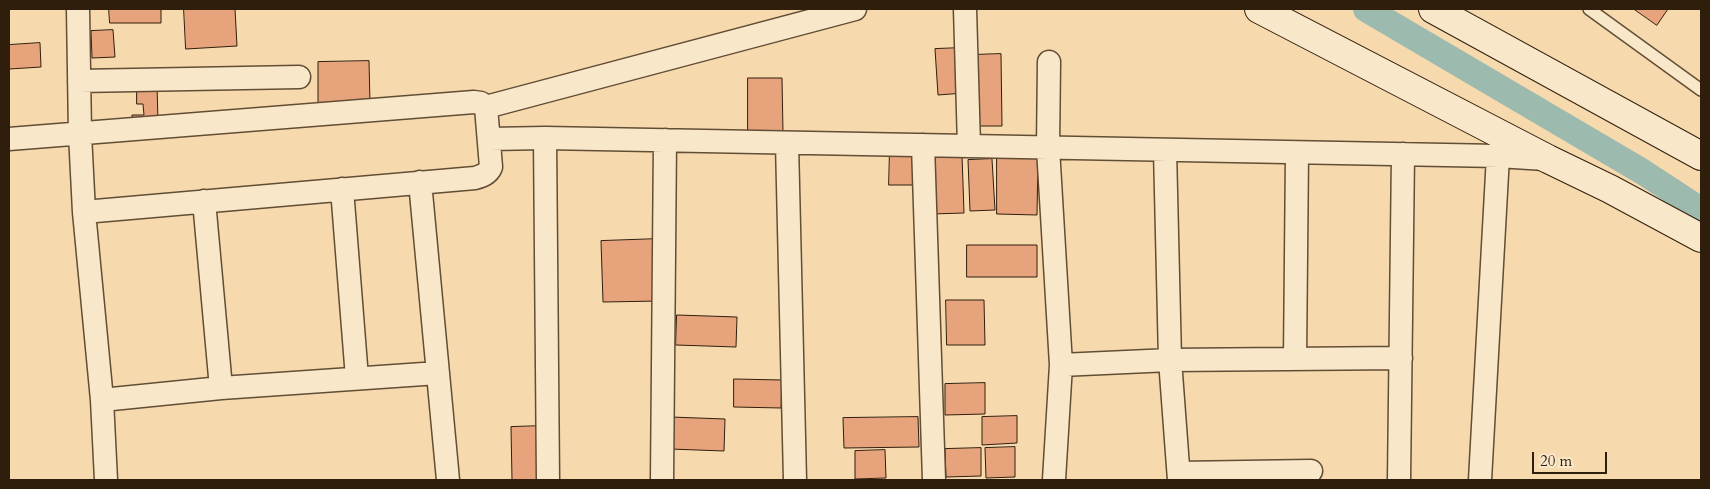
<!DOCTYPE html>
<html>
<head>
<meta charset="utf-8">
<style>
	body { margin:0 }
	#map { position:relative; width:1710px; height:489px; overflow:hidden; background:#f6daae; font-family:Cardo,serif }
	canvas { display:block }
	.frame { position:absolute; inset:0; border:10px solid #301e0d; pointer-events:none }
	.scale { position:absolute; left:1532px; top:452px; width:75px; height:22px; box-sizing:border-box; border:2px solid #301e0d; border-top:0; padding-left:6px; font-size:15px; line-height:18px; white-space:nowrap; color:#301e0d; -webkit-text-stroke:4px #f9e7ca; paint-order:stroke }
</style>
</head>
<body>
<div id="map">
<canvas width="1710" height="489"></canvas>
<div class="frame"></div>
<div class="scale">20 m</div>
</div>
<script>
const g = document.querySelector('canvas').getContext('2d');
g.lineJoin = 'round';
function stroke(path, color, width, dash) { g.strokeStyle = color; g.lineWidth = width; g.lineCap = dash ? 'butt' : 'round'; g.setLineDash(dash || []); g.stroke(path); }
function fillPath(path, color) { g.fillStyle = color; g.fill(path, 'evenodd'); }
stroke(new Path2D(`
	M1366 9 1643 172 1701 210`), '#9dbaaf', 26);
const building = new Path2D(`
	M109 9H161V23H110Z
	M184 9H235L237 46 186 49Z
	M1634 9H1668L1657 25Z
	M113 30 115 57 92 58 91 31Z
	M40 43 41 67 9 69V45Z
	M961 48 964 93 938 95 935 49Z
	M1001 54 1002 126H973L971 55Z
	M369 61 370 103 318 104V62Z
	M748 78H782L783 132 748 131Z
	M137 83H157L158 122 132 123V115H144L143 104H137Z
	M890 148 917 149 916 185H889Z
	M962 155 964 213 931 214 929 156Z
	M997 156 1038 157 1037 215 997 214Z
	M992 159 995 210 970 211 968 160Z
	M658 239 660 301 603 302 601 241Z
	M967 245H1037V277H967Z
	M946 300H984L985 345H947Z
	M677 315 737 317 736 347 676 345Z
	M734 379 782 380 781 408 734 407Z
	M985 383V414L945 415V384Z
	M1017 416V443L982 445V417Z
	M671 417 725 419 724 451 670 449Z
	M918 417 919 447 844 448 843 418Z
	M542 426 543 480H512L511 427Z
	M1015 447V477L986 478 985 448Z
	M981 448V476L946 477 945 449Z
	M885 450 886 478 855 479V451Z`);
fillPath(building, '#e7a47c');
stroke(building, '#301e0d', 1);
const lane = new Path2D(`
	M1589 9 1701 90`);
const street = new Path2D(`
	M78 9 80 134 84 212 102 400 106 480
	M965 9 969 146
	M1049 62 1048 148 1061 365 1054 480
	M79 81 299 77
	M486 107 855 9
	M545 138 548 480
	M9 139 474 102 481 103 486 107 491 167C488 174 482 176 475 178L84 212
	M490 139 545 138 1498 156 1545 159
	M787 143 795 480
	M923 145 934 480
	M1165 150 1170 360 1179 480
	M420 182 448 480
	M342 189 357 378
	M204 201 221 388
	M1295 359 1297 153
	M1061 365 1170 360 1401 358
	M102 400 221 388 438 373
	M1179 473 1311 471
	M662 480 665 140
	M1399 480 1403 154
	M1480 480 1498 156`);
const secondary = new Path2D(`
	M1259 9 1548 159 1610 189 1701 238
	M1433 9 1701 156`);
stroke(lane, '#624d35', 14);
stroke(street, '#624d35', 25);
stroke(secondary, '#301e0d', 30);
stroke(lane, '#f9e7ca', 11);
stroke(street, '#f9e7ca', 22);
stroke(secondary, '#f9e7ca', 28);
</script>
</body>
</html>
